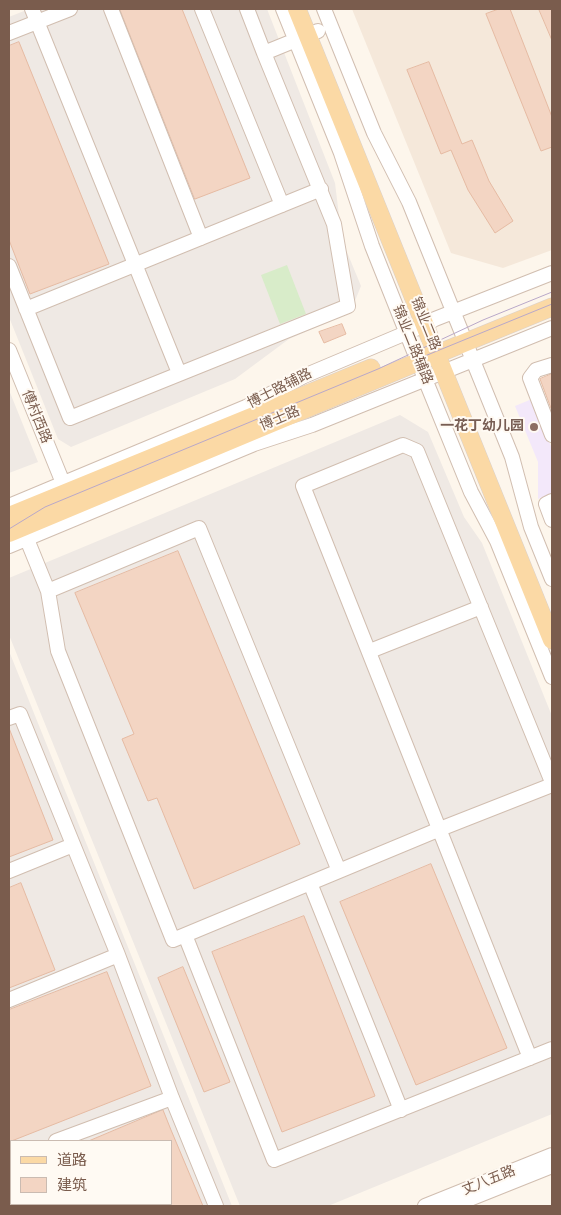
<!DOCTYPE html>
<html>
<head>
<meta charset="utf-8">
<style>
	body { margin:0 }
	#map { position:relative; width:561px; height:1215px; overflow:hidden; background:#fdf6ec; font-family:"Titillium Web","Noto Sans SC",sans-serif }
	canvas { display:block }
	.frame { position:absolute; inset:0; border:10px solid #7a5c4d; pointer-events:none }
	.legend { position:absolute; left:10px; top:1140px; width:162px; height:65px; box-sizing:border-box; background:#fffaf3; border:1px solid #cabbb1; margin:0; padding:6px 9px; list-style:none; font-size:15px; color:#7a5c4d }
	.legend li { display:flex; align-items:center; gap:10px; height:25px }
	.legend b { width:25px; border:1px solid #cabbb1 }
</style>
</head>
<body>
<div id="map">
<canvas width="561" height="1215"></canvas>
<div class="frame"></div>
<ul class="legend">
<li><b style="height:6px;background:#fbd9a5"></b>道路</li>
<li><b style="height:14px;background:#f3d5c3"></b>建筑</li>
</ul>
</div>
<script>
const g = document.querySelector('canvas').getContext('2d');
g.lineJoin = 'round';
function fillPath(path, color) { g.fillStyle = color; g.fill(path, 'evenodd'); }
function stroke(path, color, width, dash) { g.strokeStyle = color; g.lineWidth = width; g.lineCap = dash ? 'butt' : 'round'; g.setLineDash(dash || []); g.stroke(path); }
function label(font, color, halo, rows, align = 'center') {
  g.font = font + ' "Titillium Web","Noto Sans SC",sans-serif'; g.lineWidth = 4; g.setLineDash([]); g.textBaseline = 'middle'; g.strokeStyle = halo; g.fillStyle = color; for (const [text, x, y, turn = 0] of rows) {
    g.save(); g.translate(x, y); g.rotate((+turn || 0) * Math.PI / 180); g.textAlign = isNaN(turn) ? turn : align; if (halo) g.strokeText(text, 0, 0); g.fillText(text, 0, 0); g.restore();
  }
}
fillPath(new Path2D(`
	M352 9H552V250L503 268 451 253Z`), '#f5e8da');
fillPath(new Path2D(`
	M29 9H267L335 183 342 240 361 286 350 313 289 339 235 379 71 447 58 439 9 317V17Z
	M9 390 38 462 9 473Z
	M400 415 428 432 464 517 482 543 552 716V1114L328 1206H240L9 635V578Z
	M9 651 232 1206H9ZM11 1141H171V1204H11Z`), '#efe9e4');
fillPath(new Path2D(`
	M532 399 552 449V493L538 499V462L515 406Z`), '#f3e8fa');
fillPath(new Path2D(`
	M287 265 306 314 280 324 261 275Z`), '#d8ecc9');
const building = new Path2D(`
	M120 9H182L250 178 195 199Z
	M499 9H510L552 117V147L541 151 486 14Z
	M539 9H552V40Z
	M19 42 109 264 30 294 9 240V46Z
	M429 62 462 144 472 140 489 181 513 221 495 233 468 190 451 150 441 154 407 70Z
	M342 324 346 334 324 343 319 332Z
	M552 374V411L540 379Z
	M178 551 300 844 194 889 157 798 148 801 122 739 134 734 75 593Z
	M9 728 53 840 9 857Z
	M431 864 507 1048 416 1085 340 902Z
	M21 883 55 970 9 988V888Z
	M304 916 375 1096 282 1132 212 952Z
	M183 967 230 1082 204 1092 158 978Z
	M107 972 151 1086 9 1142V1010Z
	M163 1110 171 1130 203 1206H171V1141H89Z`);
fillPath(building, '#f3d5c3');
stroke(building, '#e6bba3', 1);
const minor = new Path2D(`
	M32 9 179 373
	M111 9 201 238
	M202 9 282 205
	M247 9 264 53
	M283 9 341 153 372 246 425 379 471 492 497 541 552 677
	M324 9 374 133 409 202 512 457 531 527 552 579
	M9 33 70 9
	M9 266 70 418 348 306 334 224 264 53 318 31
	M26 309 321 189
	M9 350 63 483
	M552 365 536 370 530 378 552 435
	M552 501 546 504 552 520
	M9 506 246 407 304 376 425 325 435 319 552 273
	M22 527 48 591 58 651 173 940 440 829 552 785
	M9 546 254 444 312 425 552 328
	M48 591 199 528 339 871
	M370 651 481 607
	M9 718 20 714 118 955 172 1098 216 1206
	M9 871 73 845
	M310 883 401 1110
	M185 935 274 1160 552 1049
	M9 1000 118 955
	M530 1058 303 486 403 445 417 451 552 782
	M56 1141 172 1098
	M9 1159 11 1158
	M425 1206 552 1155
	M452 1206 552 1166`);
const major = new Path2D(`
	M297 9 552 640
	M9 516 371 368
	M9 533 437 354 552 307`);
stroke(minor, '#d1beb0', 16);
stroke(major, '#dad1cd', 19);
stroke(minor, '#fff', 14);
stroke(major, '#fbd9a5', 18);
stroke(new Path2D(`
	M415 360 552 304
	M9 529 45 507 378 369 483 320 552 292`), '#b9a8c9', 1);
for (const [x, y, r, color] of [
	[534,427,5,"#8d6e63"]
]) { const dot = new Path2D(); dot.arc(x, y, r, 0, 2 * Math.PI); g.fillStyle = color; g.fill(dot); stroke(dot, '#fffaf3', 2); }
label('14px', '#7a5c4d', '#fffaf3', [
	["锦业二路",425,324,68],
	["锦业二路辅路",412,345,68],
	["博士路辅路",280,389,-27],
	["傅村西路",36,417,68],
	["博士路",280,419,-23],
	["丈八五路",489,1181,-22]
]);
label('bold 14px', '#785e54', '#fffaf3', [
	["一花丁幼儿园",524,427]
], 'right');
</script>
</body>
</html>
